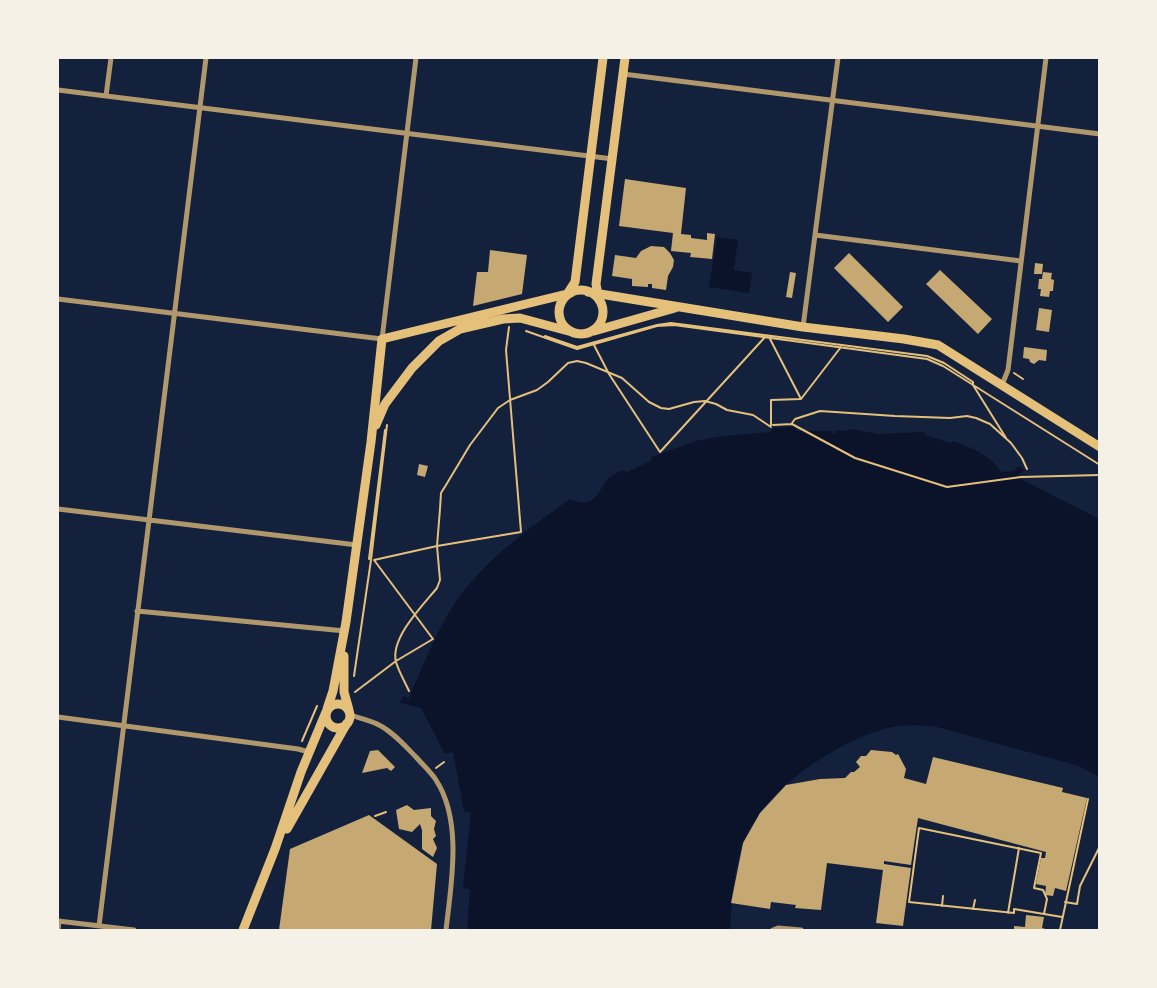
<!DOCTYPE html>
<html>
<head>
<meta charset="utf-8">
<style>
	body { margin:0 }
	#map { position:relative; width:1157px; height:988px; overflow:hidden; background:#14213d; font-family:"Times New Roman",serif }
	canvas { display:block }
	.frame { position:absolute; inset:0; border:59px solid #f6f1e7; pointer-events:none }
</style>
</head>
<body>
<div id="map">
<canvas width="1157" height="988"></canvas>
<div class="frame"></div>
</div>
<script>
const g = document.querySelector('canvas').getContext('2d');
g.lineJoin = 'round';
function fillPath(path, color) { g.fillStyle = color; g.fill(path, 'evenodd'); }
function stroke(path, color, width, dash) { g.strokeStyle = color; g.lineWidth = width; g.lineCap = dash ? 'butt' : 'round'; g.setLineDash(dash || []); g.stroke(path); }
fillPath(new Path2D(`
	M717 237 738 240 734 270 752 273 749 293 709 287Z
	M794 426 797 431H831L832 433H835L836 430 845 431 851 429 878 434 924 432 925 435 951 443 954 441C973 449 989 454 1001 472L1014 471 1018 466 1025 470 1019 474V478L1099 519V777L1079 766 937 727C920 725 902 724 884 729 833 744 762 791 743 844 733 871 732 902 730 930H467L470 889 463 888 471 812H464L453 752 445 754 421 708 400 703 403 696 409 698C425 661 440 621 465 589 495 553 532 526 570 499 593 509 596 496 607 480 610 475 619 472 624 470L626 472 651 461V457L696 441 722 436 770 432 774 428Z`), '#0b132b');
fillPath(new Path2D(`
	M625 179 686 188 681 234 691 235V238L707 240V233L715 234 712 259 690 257 691 253 671 251 673 233 619 226Z
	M651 246 664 247 670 253 674 260 673 267 668 276 666 290 652 288V284H648V287L632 286V279L612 276 615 255 636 258 641 251Z
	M490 250 527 255 522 294 473 306 477 272H488Z
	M849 253 903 307 888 322 834 268Z
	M1035 263 1043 264 1042 274H1034Z
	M940 270 992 319 978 334 926 284Z
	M790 272 796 273 792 298 786 297Z
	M1043 272 1052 273 1051 279 1054 280 1053 291H1050L1049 297 1040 296 1041 289H1038L1039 279H1042Z
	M1039 308 1052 310 1049 332 1036 330Z
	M1024 347 1047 350 1046 361 1039 360 1034 364 1030 362 1029 359 1023 358Z
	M419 464 428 466 425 477 417 475Z
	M378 750 395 767 391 771 387 768 362 773 370 751Z
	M871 750 892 752 896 755 898 754 906 769 904 778 926 784 933 757 1063 788 1062 792 1087 798 1066 891 1055 888 1053 896 1045 895 1046 886 1036 884 1041 858H1045L1046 852 918 818 911 865 884 861V864L911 868 903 926 876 923 883 870 827 863 821 910 795 908 796 905 771 902 770 909 731 903 743 843 760 813 786 785 820 779 845 778 851 772H854L860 767 856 762 861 756H866Z
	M407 805 414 810 431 808V816L436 821 434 829 436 836 433 839 437 848 433 857 422 849V830L420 824 412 832 399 829 396 810Z
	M369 815 437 864 431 930H279L290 849Z
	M1026 915 1044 917 1042 928 1049 930H1014V926L1025 927Z`), '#c6a872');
stroke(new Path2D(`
	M526 331 577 349 657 326 674 325 927 359 943 366 1100 465
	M545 336 577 347 657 325 671 323 927 356 944 363 973 382V385L1006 438
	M769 337 801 399
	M594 345 609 374 660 452 766 336
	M1014 373 1023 379
	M801 399 841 347
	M792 423 795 419 820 411 895 416 950 418 967 416 976 418 990 424 1011 443 1022 458 1027 469
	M771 425V400L801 399
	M773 425 792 424 855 458 947 487 1021 477 1100 475
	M369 559 385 430
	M354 676 371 560 387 425
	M409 691C405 682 399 672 396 662 390 638 423 605 437 588L440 580 437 546 440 509 441 493 446 485 470 445 498 408 510 400 537 390 548 382 568 363 577 361 586 363 622 378 649 402 661 408 669 409 694 402 705 401 716 404 727 410 753 415 771 427
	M355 692 396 661 433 639 374 560 437 546 521 532 506 350 509 327
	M302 741 317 706
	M436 768 444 762
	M375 816 386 812
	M1065 902 1077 904 1080 886 1100 846
	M942 906 943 896
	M973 909 975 900
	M1008 913 1019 848
	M1044 914 1047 899 1043 890 1034 888 1041 853 919 828 909 902 1014 913V909L1062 917
	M1060 930 1088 799`), '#e5c07b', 2);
stroke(new Path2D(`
	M623 74 1100 134
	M58 90 613 159
	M106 96 111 58
	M815 235 1021 261
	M58 299 382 339 416 58
	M803 327 838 58
	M1002 385 1008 370 1046 58
	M58 509 357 545
	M137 611 345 631
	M350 715C359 718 370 720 379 725 393 732 405 746 416 757 423 765 431 772 436 780 463 821 451 885 446 930
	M58 717 298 749 309 752
	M58 921 134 930
	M99 926 206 58
	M58 930 59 921
	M773 930 778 928 801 930`), '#b1986c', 5);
stroke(new Path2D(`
	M559 312a22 22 0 1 1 44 0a22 22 0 1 1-44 0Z
	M588 292 803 327 904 339 938 345 1100 447
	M566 296 575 282 603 58
	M599 300 596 284 625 58
	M594 331 675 308
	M376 425 385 404 412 368 439 341 460 329 503 319 520 318 572 332
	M344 656V692L349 710
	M326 716a12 12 0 1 1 24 0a12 12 0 1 1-24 0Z
	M327 709 333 691 346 622 371 442 382 339 571 293
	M287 829 347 723
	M243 930 275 849 301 772 326 712`), '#e5c07b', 9);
</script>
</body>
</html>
